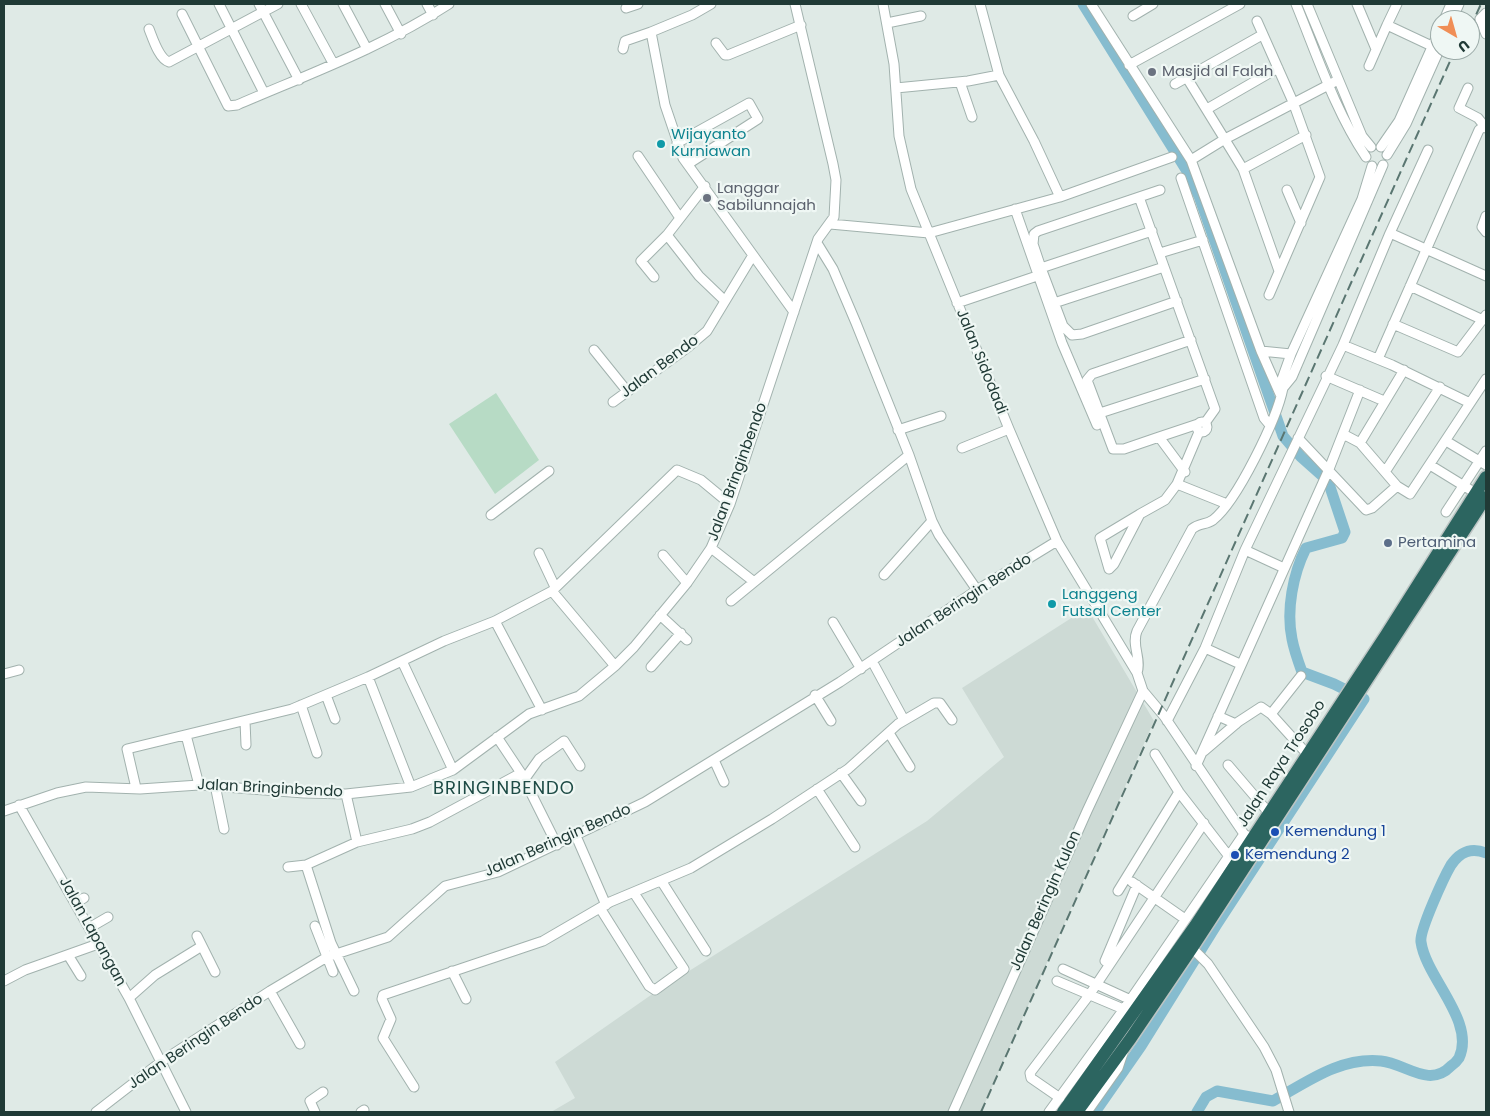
<!DOCTYPE html>
<html>
<head>
<meta charset="utf-8">
<style>
	body { margin:0 }
	#map { position:relative; width:1490px; height:1116px; overflow:hidden; background:#dfeae6; font-family:Poppins,sans-serif }
	canvas { display:block }
	.frame { position:absolute; inset:0; border:5px solid #203a36; pointer-events:none }
	.north { position:absolute; left:1430px; top:10px; width:50px; height:50px; box-sizing:border-box; background:#eff7f4; border:1px solid #9caba8; border-radius:50%; rotate:142deg; font-size:14px; font-weight:700; line-height:20px; text-align:center; color:#203a36 }
	.north::after { content:''; display:block; margin:auto; width:18px; height:22px; background:#f08e56; clip-path:polygon(50% 0,100% 100%,50% 72%,0 100%) }
</style>
</head>
<body>
<div id="map">
<canvas width="1490" height="1116"></canvas>
<div class="frame"></div>
<div class="north">U</div>
</div>
<script>
const g = document.querySelector('canvas').getContext('2d');
g.lineJoin = 'round';
function fillPath(path, color) { g.fillStyle = color; g.fill(path, 'evenodd'); }
function stroke(path, color, width, dash) { g.strokeStyle = color; g.lineWidth = width; g.lineCap = dash ? 'butt' : 'round'; g.setLineDash(dash || []); g.stroke(path); }
function label(font, color, halo, rows, align = 'center') {
  g.font = font + ' Poppins,sans-serif'; g.lineWidth = 4.5; g.setLineDash([]); g.textBaseline = 'middle'; g.strokeStyle = halo; g.fillStyle = color; for (const [text, x, y, turn = 0] of rows) {
    g.save(); g.translate(x, y); g.rotate((+turn || 0) * Math.PI / 180); g.textAlign = isNaN(turn) ? turn : align; if (halo) g.strokeText(text, 0, 0); g.fillText(text, 0, 0); g.restore();
  }
}
fillPath(new Path2D(`
	M1087 608 1154 721 981 1112H551L575 1098 555 1062 651 995 927 821 1004 757 962 688Z`), '#cddad5');
fillPath(new Path2D(`
	M496 393 539 460 495 494 449 424Z`), '#b7dbc5');
stroke(new Path2D(`
	M1083 4 1187 171 1199 196 1283 436 1301 457 1328 481 1345 532 1342 538 1306 548C1293 574 1286 610 1292 639 1294 650 1298 661 1302 672L1334 684 1364 699 1217 924 1141 1046 1095 1112
	M1197 1112 1206 1097 1217 1091 1273 1101C1307 1082 1340 1057 1381 1061 1405 1063 1429 1089 1451 1066 1454 1064 1457 1061 1459 1058 1476 1021 1426 978 1421 942 1419 931 1444 877 1451 865 1460 852 1471 847 1486 853`), '#86bccf', 11);
const minor = new Path2D(`
	M219 4 264 93
	M259 4 299 80
	M301 4 333 63
	M343 4 367 49
	M385 4 401 34
	M427 4 433 15
	M711 4 692 15 651 32 665 105 683 158 794 312
	M883 4 894 64 899 136 911 189 1009 429 1057 541 1137 673 1143 691 1164 716 1244 834 1252 839
	M980 4 999 75 1034 141 1060 197
	M1091 4 1191 160
	M1296 4C1317 55 1335 111 1366 157
	M1307 4 1362 136 1371 147
	M1357 4 1376 49
	M626 8 638 4
	M1486 13 1480 19 1486 34
	M182 14 228 106 237 105C309 74 383 47 449 4
	M1133 16 1153 4
	M1444 20 1451 4
	M1452 20 1459 4
	M1257 21 1293 102 1320 177 1269 295
	M887 23 921 16
	M1387 25 1397 4
	M149 29C153 39 159 59 169 62L278 4
	M716 43 725 55H728L801 25
	M623 49 625 41 651 32
	M1129 65 1240 4
	M1369 66 1387 25 1436 48
	M1187 78 1243 169 1279 271
	M960 82 972 117
	M1175 84 1262 35
	M896 88 968 81 999 75
	M1468 88 1459 108 1478 118 1486 128
	M1207 109 1278 68
	M677 143 749 103 758 119 688 164
	M1381 147 1399 121 1440 29
	M1387 155 1406 124 1440 48
	M638 156 680 218
	M1372 166 1362 199 1291 354 1282 379 1283 388 1292 377 1383 165
	M1243 169 1306 135
	M1181 178 1264 418 1269 424
	M1287 190 1301 223
	M1139 197 1215 409 1205 423
	M1015 209 1062 343 1097 425
	M1486 216 1482 227 1486 232
	M830 224 929 233 1060 197 1172 157
	M1152 231 1041 268 1063 326 1072 335 1082 334 1177 301
	M1390 233 1486 276
	M667 235 699 276 724 300
	M817 243 833 269 856 323 909 455 932 521 939 535 977 590
	M1160 253 1203 240
	M1041 268 1033 244 1034 234 1038 231 1160 190
	M654 277 641 261 667 235 705 186
	M1410 286 1483 320
	M957 303 1037 276
	M1054 303 1164 267
	M1393 324 1458 352 1486 315
	M1343 345 1392 365 1470 403
	M594 350 627 391
	M1261 351 1280 394
	M1291 354 1261 351 1191 160 1225 139 1338 80
	M1378 359 1479 130 1484 126
	M1326 376 1384 401
	M613 402 688 347 707 331 753 255
	M1100 413 1205 379
	M1197 427a5 5 0 1 1 10 0a5 5 0 1 1-10 0Z
	M898 430 941 416
	M1343 434 1360 443 1397 486 1410 494 1486 379
	M1159 437 1198 424
	M1298 438 1366 510 1372 508 1397 486
	M1446 441 1486 465
	M1360 443 1404 370
	M962 448 1009 429
	M1430 465 1469 489
	M1185 472 1159 437 1124 449H1113L1087 380 1092 374 1191 340
	M1385 472 1440 387
	M1177 484 1227 504
	M1446 512 1486 451
	M1140 514 1100 538 1109 569 1114 564 1140 514 1165 500 1177 484 1199 432
	M491 515 549 471
	M711 548 753 581
	M1245 550 1284 568
	M539 553 555 587
	M663 555 687 583
	M884 575 932 521
	M552 591 615 666
	M731 601 909 455
	M660 615 687 640
	M495 621 542 710
	M833 622 861 669
	M1205 648 1240 664
	M402 661 453 770
	M872 661 904 720
	M651 667 681 633
	M1137 673C1142 659 1131 645 1137 631L1192 529C1199 523 1206 525 1213 520 1237 501 1277 419 1283 388
	M4 674 19 670
	M368 677 411 787
	M326 695 335 719
	M815 695 831 721
	M301 705 317 753
	M1271 714 1301 676
	M1218 716 1236 724
	M245 721 246 745
	M1167 721 1205 648 1245 550 1343 345 1390 233 1428 150
	M889 733 910 767
	M186 735 199 785
	M497 737 521 773 557 845
	M1204 751 1238 722 1261 707 1271 714 1308 755
	M1155 754 1179 792 1231 859
	M714 760 724 782
	M1228 765 1269 813
	M1196 766 1329 469 1360 390
	M841 773 861 801
	M524 780 539 759 564 741 580 766
	M215 785 224 829
	M136 788 127 749 292 709 368 677 444 641 495 621 552 591 677 470 701 480 730 504
	M817 789 855 847
	M346 794 357 842
	M19 805 129 998 186 1112
	M4 811 57 793 86 787 140 789 199 785 304 793 346 794 411 787 453 770 529 714 579 696 615 666 634 647 687 583 711 548 730 504 818 239 834 217 836 180 833 164 795 4
	M576 836 606 905
	M306 865 331 943 354 991
	M288 867 306 865 357 842 412 829 430 822 521 773
	M662 882 706 951
	M1132 882 1185 919
	M1118 891 1179 792
	M75 903 84 898
	M600 908 649 986 655 990 684 969 634 893
	M315 926 333 972
	M89 928 108 917
	M197 936 215 972
	M1192 948 1208 964 1264 1047 1276 1070 1289 1112
	M68 955 81 976
	M1105 961 1137 885
	M1063 969 1133 1001
	M452 971 466 999
	M4 981 25 970 98 944
	M1057 981 1128 1011
	M270 991 300 1044
	M129 998 155 975 202 946
	M414 1087 383 1038 391 1019 382 999 383 995 543 941 610 902 691 868 772 819 848 769 898 724 934 703H940L952 720
	M1060 1098 1031 1078 1030 1073 1090 994 1204 823
	M96 1112 162 1061 270 991 327 957 388 937 445 886 498 872 645 802 840 682 977 590 1057 541
	M315 1112 310 1101 323 1092
	M361 1112 364 1110
	M953 1112 1087 811 1143 691
	M1049 1112 1124 1009 1244 834
	M1087 1112 1118 1068 1123 1053`);
const highway = new Path2D(`
	M1063 1112 1195 926 1386 635 1486 477
	M1077 1112 1131 1038 1192 948 1486 497`);
stroke(minor, '#a2b2ae', 11);
stroke(highway, '#bcc4c3', 15);
stroke(minor, '#fff', 9);
stroke(highway, '#2c6560', 12);
stroke(new Path2D(`
	M1470 28 1481 4
	M981 1112 1455 50`), '#5a7671', 2, [10, 5]);
for (const [x, y, r, color] of [
	[1152,72,5,"#6b7280"],
	[661,144,5,"#0f9aa8"],
	[707,198,5,"#6b7280"],
	[1388,543,5,"#5c6f8a"],
	[1052,604,5,"#0f9aa8"],
	[1275,832,5,"#1a4fb4"],
	[1235,855,5,"#1a4fb4"]
]) { const dot = new Path2D(); dot.arc(x, y, r, 0, 2 * Math.PI); g.fillStyle = color; g.fill(dot); stroke(dot, '#eff7f4', 2); }
label('15px', '#5b616d', '#eff7f4', [
	["Masjid al Falah",1162,72],
	["Langgar",717,189],
	["Sabilunnajah",717,206]
], 'left');
label('15px', '#0d838f', '#eff7f4', [
	["Wijayanto",671,135],
	["Kurniawan",671,152],
	["Langgeng",1062,595],
	["Futsal Center",1062,612]
], 'left');
label('15px', '#203a36', '#eff7f4', [
	["Jalan Sidodadi",981,362,68],
	["Jalan Bendo",660,367,-37],
	["Jalan Bringinbendo",738,472,-70],
	["Jalan Beringin Bendo",964,601,-33],
	["Jalan Raya Trosobo",1282,764,-57],
	["Jalan Bringinbendo",270,789,3],
	["Jalan Beringin Bendo",558,841,-24],
	["Jalan Beringin Kulon",1046,901,-66],
	["Jalan Lapangan",92,932,61],
	["Jalan Beringin Bendo",196,1042,-34]
]);
label('15px', '#4e5e75', '#eff7f4', [
	["Pertamina",1398,543]
], 'left');
label('15px', '#164399', '#eff7f4', [
	["Kemendung 1",1285,832],
	["Kemendung 2",1245,855]
], 'left');
g.letterSpacing = '1px';
label('18px', '#1d4b45', '#eff7f4', [
	["BRINGINBENDO",504,789]
]);
g.letterSpacing = '0px';
</script>
</body>
</html>
